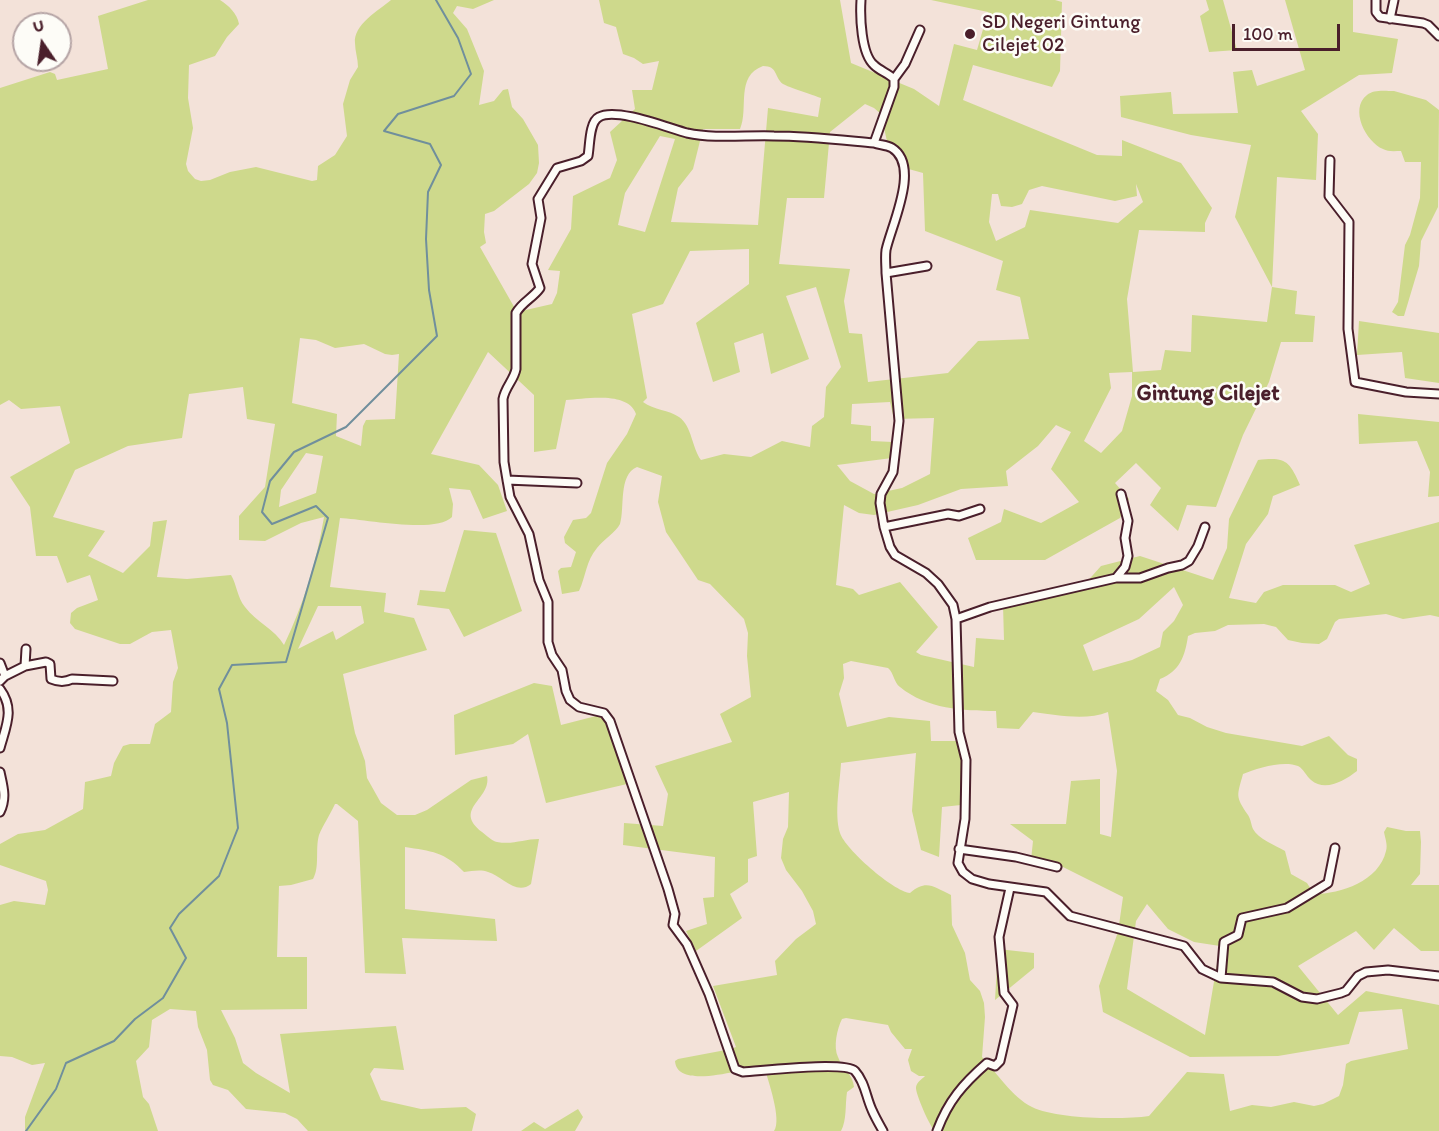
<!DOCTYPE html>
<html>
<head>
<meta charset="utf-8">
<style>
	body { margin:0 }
	#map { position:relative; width:1439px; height:1131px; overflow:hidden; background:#f3e2d9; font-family:Itim,sans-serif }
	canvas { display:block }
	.north { position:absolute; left:12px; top:12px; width:60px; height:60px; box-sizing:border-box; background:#fdfcf7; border:2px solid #b5a4a5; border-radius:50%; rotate:347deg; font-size:16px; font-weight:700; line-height:24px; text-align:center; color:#4a1f2b }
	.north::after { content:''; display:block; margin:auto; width:21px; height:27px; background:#4a1f2b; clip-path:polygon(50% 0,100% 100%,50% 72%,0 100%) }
	.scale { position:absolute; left:1232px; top:24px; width:108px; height:27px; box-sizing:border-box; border:3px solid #4a1f2b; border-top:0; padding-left:8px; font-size:18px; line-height:21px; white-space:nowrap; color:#4a1f2b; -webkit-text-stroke:4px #fdfcf7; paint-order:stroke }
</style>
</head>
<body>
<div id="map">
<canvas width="1439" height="1131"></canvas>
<div class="north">U</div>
<div class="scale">100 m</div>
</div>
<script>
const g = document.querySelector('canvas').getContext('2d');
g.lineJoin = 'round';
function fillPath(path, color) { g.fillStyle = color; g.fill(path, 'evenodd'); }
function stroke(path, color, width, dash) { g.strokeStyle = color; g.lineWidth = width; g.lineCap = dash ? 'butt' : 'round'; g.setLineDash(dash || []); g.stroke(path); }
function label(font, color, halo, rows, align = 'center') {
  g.font = font + ' Itim,sans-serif'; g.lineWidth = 5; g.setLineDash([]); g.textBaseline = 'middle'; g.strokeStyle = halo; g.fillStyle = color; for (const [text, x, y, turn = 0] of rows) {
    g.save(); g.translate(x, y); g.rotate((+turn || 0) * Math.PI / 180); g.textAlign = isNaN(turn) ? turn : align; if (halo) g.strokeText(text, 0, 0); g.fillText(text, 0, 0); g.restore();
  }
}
fillPath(new Path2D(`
	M148 0H220C229 6 237 13 239 24L227 37 215 56 189 65 188 98 193 128 186 164 188 171 195 179 201 181 210 180 230 172 256 167 312 181 317 180 318 166 335 155 347 136 343 104 350 80 358 67C358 59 355 51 355 43 353 25 379 10 391 0H494L473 9 457 6 453 13 467 29 484 71 479 105 494 101 503 90 508 89 512 107 523 119 538 145 539 163 537 173 529 184 494 211 485 214 484 232 486 243 480 247 517 312 552 304 557 293 560 271 548 270 571 229 573 196 610 178 617 160 610 132 635 109 632 90H652L659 61 643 64 634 58 623 54 616 27 604 23 599 0H840L851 63 914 89 939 106 954 44 977 50 988 12 931 0H1055L1062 2 1060 71 1052 87 973 65 963 100 1097 155 1122 156V140L1181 163 1212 208 1205 223V232L1139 230 1127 299 1133 372 1161 370 1165 350 1191 352 1192 315 1267 322 1272 287 1235 217 1251 145 1191 135 1121 117 1120 96 1171 92 1173 114 1238 113 1233 72 1252 70 1257 86 1305 70 1285 0H1353V32L1398 39 1392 73 1359 75 1301 111 1318 134 1316 180 1277 177 1272 287 1297 291 1295 314 1315 316 1313 342H1281L1269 382 1243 435 1216 507 1187 505 1178 531 1150 505 1161 488 1136 463 1115 483 1129 499 1120 518 1045 560H976L968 538 1001 522 1004 509 1041 523 1079 502 1051 469 1071 432 1056 425 1038 446 1006 471 1008 486 961 489 918 505 874 515 859 513 844 505 836 585 853 589 859 595 900 582 938 627 916 652 921 655 974 667 976 638 1004 640 1003 605 1051 598 1084 585 1101 566 1140 556 1213 580 1227 548 1229 519 1258 460C1285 457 1289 460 1300 485L1273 496 1268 514 1246 544 1229 598 1256 603 1264 592 1283 585H1335L1351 592 1370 584 1354 545 1439 522V617L1430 615 1403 619 1386 614 1339 619 1335 622 1327 639 1319 644 1302 643 1288 640 1276 627 1264 624 1228 625 1215 631 1195 633 1188 636C1185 656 1180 671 1160 679L1156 691 1168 700 1178 715 1190 718 1207 727 1226 733 1302 746 1329 736 1348 755 1357 759V771C1344 781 1325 792 1311 780 1306 776 1304 769 1298 766 1284 760 1256 768 1243 774 1237 796 1235 796 1248 815 1251 820 1251 824 1253 829 1258 839 1275 845 1285 851L1291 874 1307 883 1314 894C1341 894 1379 881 1386 851 1388 845 1385 838 1384 832L1387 827 1406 831H1420L1421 842 1420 874 1411 885H1439V951H1421L1394 928 1374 950 1356 931 1298 966 1338 1015 1366 991 1439 1005V1131H935C930 1127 915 1093 916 1087 917 1082 922 1079 925 1076H919L911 1071 908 1060 912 1049H905L891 1032 888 1025 846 1018 842 1019C837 1029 833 1047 838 1057 842 1068 853 1074 854 1087L847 1092C845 1105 847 1120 841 1131H774C782 1119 768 1081 764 1066 744 1068 677 1091 675 1061L678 1059 731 1049 736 1047 713 986 777 975 775 961 796 939 816 924 813 911 802 891 786 870 781 858 783 839 788 827 789 792 753 802 757 856 748 859V882L730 894 742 918 696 951 686 931 707 924 703 898 714 897 715 857 623 845 624 823 663 826 668 794 655 766 732 742 720 714 751 697 747 656 748 633 744 619 710 584 698 580 666 532 658 502 662 476 637 467C618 475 625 508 620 524 616 532 603 540 597 548 586 561 586 576 579 591L562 594 558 571 561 568 571 567 576 552 565 543 564 537 573 520 586 518 591 513 607 463 627 434 636 414C628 391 586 399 566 400L556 449 534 452V395L488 352 431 454 479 465 498 485 507 511 483 519 470 490 449 488 453 504 452 517C436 534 364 519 340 518L330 587 386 593 384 612 414 618 427 650 343 674 355 733 365 761 367 778 381 803 397 815H415L427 810 471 780 487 776C492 799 452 809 482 832 486 835 492 841 497 842 513 845 524 839 539 839L531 884C516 896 502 876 488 872 481 869 472 871 464 872 445 852 431 851 405 847V909L495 919 497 941 402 938 406 974 365 973 358 821 337 804H335C330 815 323 825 319 835 315 849 320 867 313 879L291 885 279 886 277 957H307V1009L221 1010 235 1038 243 1063 256 1073 290 1093 280 1034 396 1026 404 1070 374 1068 370 1074 381 1100 421 1109 466 1107 476 1114 472 1131H308L297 1119 285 1113 246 1109 228 1090 213 1085 210 1080 207 1050 198 1027 196 1011 170 1009 152 1020 149 1047 136 1061 143 1097 149 1104 158 1131H25V1117L45 1063 32 1065 12 1057 0 1056V905L14 901 45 905 48 890 46 881 0 865V844L18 834 45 830 83 809 85 782 111 776 114 763 123 746 130 744H150L155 724 171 712 173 682 178 668 171 630 152 632 130 644H120L75 629 70 623 71 613 77 608 98 600 90 575 67 583 57 556H36L30 507 10 477 70 443 60 406 21 409 9 400 0 405V88L50 72 55 74 57 80 108 69 98 16ZM763 66C778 66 774 77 783 84 788 87 813 95 821 98L818 117 768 108 758 225 671 222 678 188 693 169 703 129H740C749 109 735 76 763 66ZM865 104 874 108 881 114 888 146 905 168 923 173 925 231 1003 261 996 290 1020 297 1029 339 978 341 948 373 868 382 862 334 849 333 844 301 850 269 779 264 787 198H824L830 132ZM660 136 675 139 645 232 618 225 625 193ZM1136 184 1143 202 1118 223 1030 210 1025 227 996 241 989 222 992 194H998L1001 206 1012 207 1022 204 1029 190 1042 186 1115 201 1137 196ZM749 249V284L696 323 713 382 740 372 734 343 763 333 771 374 809 359 786 296 816 287 841 367 826 387 824 417 812 426 810 447 782 441 751 457 724 454 701 460C692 448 692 426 679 417 669 410 654 410 643 402L647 398 632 314 663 304 690 251ZM300 338 316 340 335 348 364 344 385 354 392 355 399 354 395 419 366 420 363 426 361 446 336 436 337 414 292 403ZM1132 372V396L1122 431 1101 453 1084 441 1111 388 1109 373ZM243 387 247 419 275 424 265 487 239 516V540L265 541 301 523 324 517C317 560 303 606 284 645 275 629 256 622 245 607 237 597 237 585 231 575L187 579 157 577 167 520 153 522 150 546 123 573 88 556 105 531 53 517 75 470 128 446 182 438 189 394ZM890 402 894 419 934 418 930 474 902 488 874 494 850 481 837 465 892 458 893 442 871 441V426L851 424 852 404ZM306 453 323 456 316 493 279 507 281 490ZM1174 587 1183 605 1174 621 1163 632 1160 647 1132 660 1093 671 1083 645 1139 619ZM318 606H361L364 623 336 640 333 631 298 649ZM851 661 888 668C894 673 894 683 900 687 927 709 963 711 996 711L997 728 1019 729 1033 712C1056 715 1086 721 1108 712L1117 771 1111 837 1100 834V779L1071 781 1066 824H1010L1033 841 1031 860 1063 867 1123 897 1118 932 1099 986 1103 1012 1190 1057 1278 1056 1349 1044 1359 1012 1402 1009 1408 1049 1351 1061 1346 1064 1343 1085 1339 1096 1323 1104 1314 1106 1294 1102 1271 1107 1252 1105 1230 1111 1224 1074 1187 1072 1149 1116C1122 1120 1055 1119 1032 1107 1012 1097 997 1073 982 1057L985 1017 984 1003 980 991 970 980 965 953 952 925 951 895C933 887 927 879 910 893 893 891 845 849 840 833 834 814 840 783 841 763L916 753 912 811 921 850 939 857 942 807 961 805 962 741H931L930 721 889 717 847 727 839 694 844 678 843 664ZM1147 904 1168 929 1194 942 1220 946 1205 1035 1127 989 1136 921Z
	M1206 0H1223L1237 50 1209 52 1200 16 1209 10Z
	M1394 91 1426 100 1439 110 1438 207 1421 241 1419 266 1404 316H1398L1392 312 1398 302 1405 245 1410 235 1420 198 1421 162H1405L1401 151C1395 151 1388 152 1383 149 1366 142 1349 109 1367 95 1374 89 1386 91 1394 91Z
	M1359 321 1439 333V383L1405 378 1402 352 1357 355Z
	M1358 414 1439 422V496L1428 497 1430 472 1417 441 1359 444Z
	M464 530 496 533 522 611 464 637 449 609 417 605 420 590 445 592Z
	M534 683 552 686 561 725 600 715 609 720 627 784 546 803 528 734 513 744 455 755 454 715Z
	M998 949 1034 953V968L995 1000Z
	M578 1109 583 1117 575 1131H521L534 1122 545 1129Z`), '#ced98c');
stroke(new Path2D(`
	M26 1131 56 1089 66 1063 114 1041 135 1019 163 998 186 958 170 928 179 914 219 876 238 828 227 723 219 689 232 665 286 662 328 518 316 506 272 524 262 512 270 481 294 452 346 427 437 336 429 290 426 239 428 192 441 165 430 144 384 131 398 114 454 96 471 74 458 38 436 0`), '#708f9c', 2);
const street = new Path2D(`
	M861 0C860 16 861 54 874 65 880 71 888 73 894 79V87L874 143C880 145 887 145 892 148 921 166 891 226 886 250 885 257 886 266 886 273L899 421 893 472 881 494 880 503 884 527 890 547 895 555 926 573 938 584 953 605 956 619 959 732 966 760 965 819 958 863 963 872 972 879 989 884 1046 892 1070 916 1184 946 1202 969 1221 978 1273 982 1302 997 1317 999 1341 993 1346 991 1358 976 1366 972 1388 970 1439 976
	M1376 0V12L1380 17 1423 23 1428 25 1439 36
	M1390 19 1394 0
	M894 79 905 64 920 30
	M874 143C841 140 807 136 774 136 746 135 715 139 687 133 668 128 616 107 599 117 589 122 590 146 588 156L581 161 557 168 538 199 541 218 532 264 540 288C533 298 522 302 516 313V369C514 380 505 387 503 399L504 462 507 480 510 497 529 534 539 580 548 602V642L552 655 562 670 566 691 570 700 579 707 604 713 610 721 668 889 675 914 673 925 687 944 709 994 735 1069 743 1072C762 1071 844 1061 855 1071 865 1082 866 1097 872 1110 875 1117 879 1124 883 1131
	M1330 160 1329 196 1349 222 1348 329 1355 382 1406 392 1439 394
	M886 273 927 266
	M507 480 577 483
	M884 527 948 514 959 516 980 509
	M1116 578 1125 567 1128 556 1125 538 1128 521 1121 494
	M956 619 990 607 1116 578H1140L1168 568 1182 565 1189 561 1198 546 1205 527
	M0 663 5 676 0 681
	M25 666 26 649
	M5 676 25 666 46 662 50 664 51 679C58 682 66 682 72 679L113 681
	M0 689C15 709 6 726 0 748
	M0 772C3 786 7 798 0 812
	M959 849 1016 857 1057 867
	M1221 978 1224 942 1238 935 1242 918 1287 908 1328 883 1335 848
	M937 1131C948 1101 963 1084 987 1063L995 1066 1000 1061 1013 1005 1004 993 999 937 1010 888`);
stroke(street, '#4a1f2b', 11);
stroke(street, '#fdfcf7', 7);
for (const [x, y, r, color] of [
	[970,34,6,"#4a1f2b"]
]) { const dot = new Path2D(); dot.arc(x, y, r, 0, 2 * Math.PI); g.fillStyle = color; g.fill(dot); stroke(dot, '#fdfcf7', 2); }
label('20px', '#4a1f2b', '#fdfcf7', [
	["SD Negeri Gintung",982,23],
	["Cilejet 02",982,46]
], 'left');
label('bold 22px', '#4a1f2b', '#fdfcf7', [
	["Gintung Cilejet",1208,394]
]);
</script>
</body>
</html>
